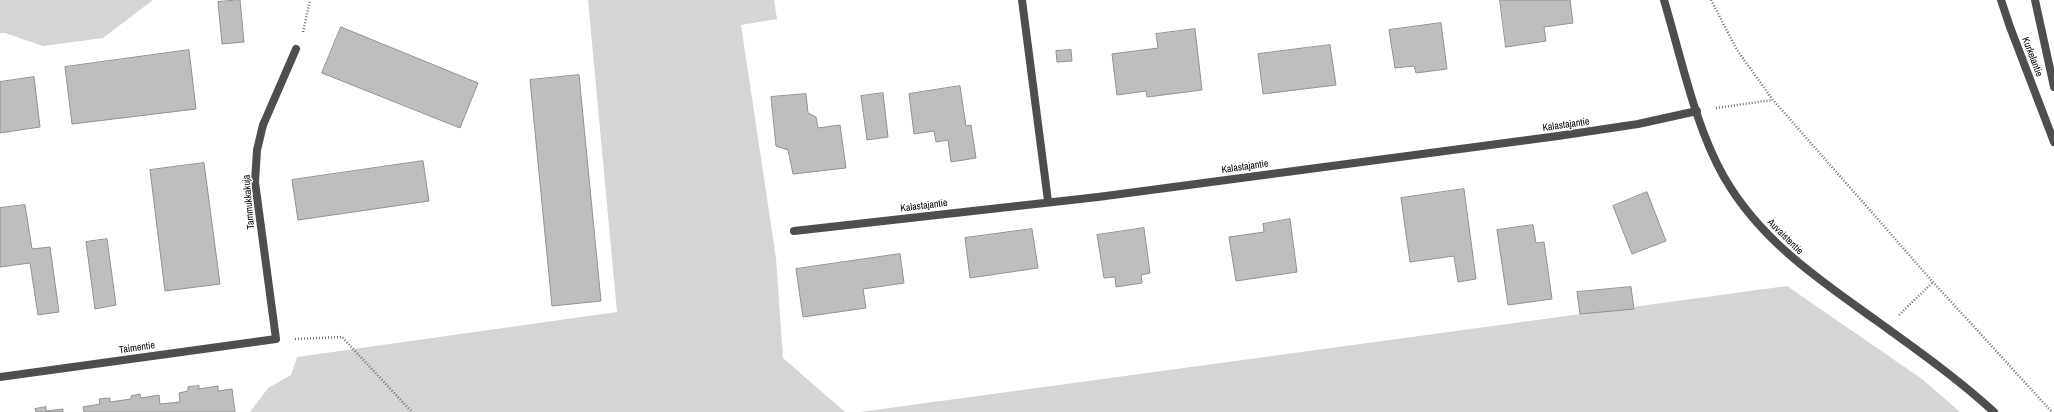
<!DOCTYPE html>
<html>
<head>
<meta charset="utf-8">
<style>
	body { margin:0 }
	canvas { display:block; background:#fff }
</style>
</head>
<body>
<canvas width="2054" height="412"></canvas>
<script>
const g = document.querySelector('canvas').getContext('2d');
g.lineJoin = 'round';
function fillPath(path, color) { g.fillStyle = color; g.fill(path, 'evenodd'); }
function stroke(path, color, width, dash) { g.strokeStyle = color; g.lineWidth = width; g.lineCap = dash ? 'butt' : 'round'; g.setLineDash(dash || []); g.stroke(path); }
function label(font, color, halo, rows, align = 'center') {
  g.font = font + ' "Archivo Narrow",sans-serif'; g.lineWidth = 3; g.setLineDash([]); g.textBaseline = 'middle'; g.strokeStyle = halo; g.fillStyle = color; for (const [text, x, y, turn = 0] of rows) {
    g.save(); g.translate(x, y); g.rotate((+turn || 0) * Math.PI / 180); g.textAlign = isNaN(turn) ? turn : align; if (halo) g.strokeText(text, 0, 0); g.fillText(text, 0, 0); g.restore();
  }
}
fillPath(new Path2D(`
	M0 0H153L103 38 43 46 5 33H0Z
	M588 0H774L777 19 741 25 776 258 783 358 845 412H250L268 388 291 375 297 357 617 312Z
	M1787 286 1922 379 1960 412H860Z`), '#d5d5d5');
const building = new Path2D(`
	M240 0 244 42 222 44 218 2Z
	M1500 0H1570L1573 23 1544 27 1546 41 1506 47Z
	M1441 23 1447 69 1416 73 1414 66 1395 68 1389 30Z
	M341 27 478 83 460 128 322 73Z
	M1195 29 1202 90 1147 97 1146 91 1117 95 1112 54 1158 48 1156 34Z
	M1330 45 1336 85 1263 94 1258 54Z
	M189 50 196 109 72 124 65 67Z
	M1071 50 1072 61 1057 62 1056 51Z
	M579 75 601 301 552 306 530 80Z
	M34 77 40 127 0 133V82Z
	M960 86 966 126 971 125 976 158 951 162 948 140 936 142 934 131 914 134 909 94Z
	M883 93 888 137 867 140 861 96Z
	M806 94 808 113 816 117 818 128 840 125 846 168 793 174 788 150 776 146 771 97Z
	M423 161 429 201 298 220 292 180Z
	M204 163 220 284 165 291 150 170Z
	M1464 189 1476 279 1458 282 1454 256 1410 262 1401 198Z
	M1647 192 1666 241 1632 254 1613 206Z
	M25 205 32 249 50 247 59 312 38 315 30 263 0 267V208Z
	M1290 219 1297 272 1236 281 1229 237 1264 232 1263 224Z
	M1533 225 1536 243 1544 242 1552 299 1508 305 1497 230Z
	M1144 228 1150 273 1141 275 1142 283 1116 287 1115 277 1104 278 1097 235Z
	M1032 229 1038 268 970 278 965 238Z
	M107 239 116 305 95 309 86 242Z
	M900 254 904 283 863 289 866 308 803 317 796 269Z
	M1631 287 1634 309 1580 314 1577 292Z
	M199 386V389L218 386V391L232 389 235 412H84L83 407 100 404 99 399 110 398V402L131 399V396L140 394 141 398 159 395 160 404 180 402 179 393 188 391V387Z
	M46 407V411L63 409V412H36L35 409Z`);
fillPath(building, '#bebebe');
stroke(building, '#929292', 1);
stroke(new Path2D(`
	M1711 0 1737 50 1773 100 1933 282 2052 412
	M303 32 310 0
	M1716 108 1772 100
	M1899 315 1933 282
	M295 339 342 337 412 412`), '#707070', 2.5, [1, 2]);
stroke(new Path2D(`
	M1022 0 1048 201
	M1664 0C1681 57 1695 126 1724 177 1760 240 1819 280 1877 321 1917 350 1958 379 1994 412
	M794 231 1098 197 1558 136 1638 124 1697 111
	M0 377 276 339 255 182 257 150 263 125 296 49`), '#4e4e4e', 8);
stroke(new Path2D(`
	M2001 0 2010 27 2054 142
	M2035 0 2054 87`), '#4e4e4e', 8);
label('10px', '#000', '#fff', [
	["Kurkelantie",2032,57,69],
	["Kalastajantie",1566,125,-8],
	["Kalastajantie",1245,167,-8],
	["Tammukkakuja",249,202,-95],
	["Kalastajantie",924,206,-7],
	["Auvaistentie",1785,237,45],
	["Taimentie",137,348,-8]
]);
</script>
</body>
</html>
